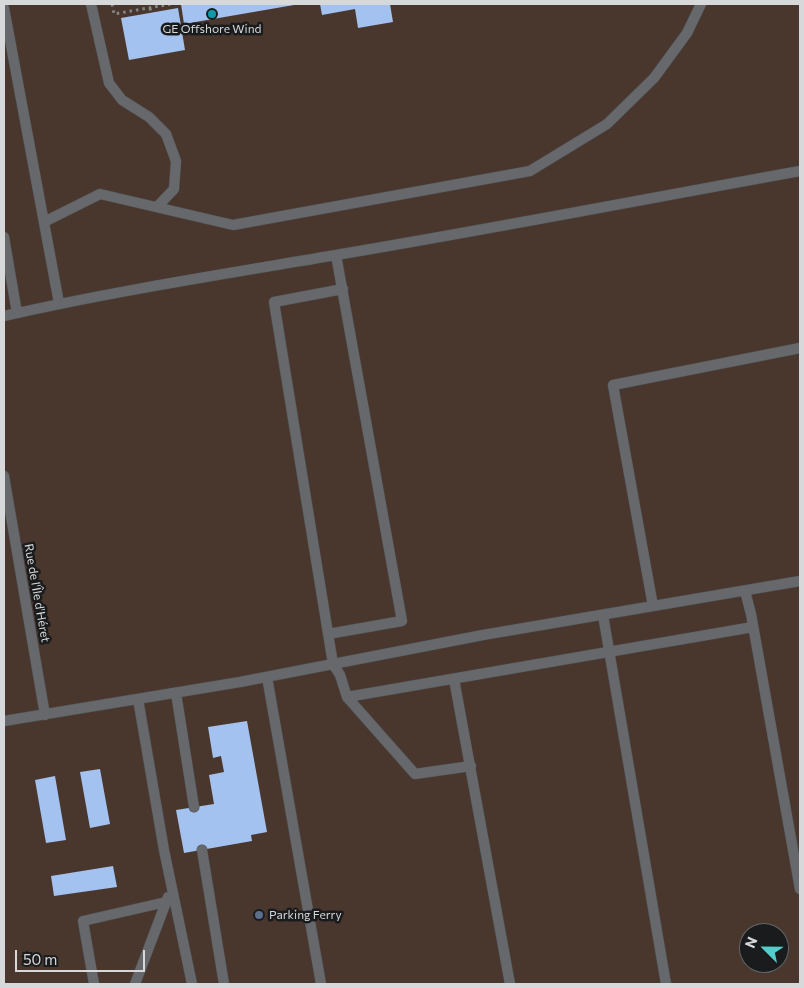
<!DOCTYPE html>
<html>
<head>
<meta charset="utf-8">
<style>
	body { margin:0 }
	#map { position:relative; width:804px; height:988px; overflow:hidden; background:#323437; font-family:Commissioner,sans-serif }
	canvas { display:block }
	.frame { position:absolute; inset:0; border:5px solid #d7d8da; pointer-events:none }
	.north { position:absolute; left:739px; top:923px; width:50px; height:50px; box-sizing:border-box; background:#1a1b1d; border:1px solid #666769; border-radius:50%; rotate:293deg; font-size:14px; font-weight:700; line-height:20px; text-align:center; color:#d7d8da }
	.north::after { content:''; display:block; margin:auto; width:18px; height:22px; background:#52cdcc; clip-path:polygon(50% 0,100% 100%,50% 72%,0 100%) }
	.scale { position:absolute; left:15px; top:950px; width:130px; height:22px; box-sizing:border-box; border:2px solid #d7d8da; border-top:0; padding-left:6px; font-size:15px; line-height:18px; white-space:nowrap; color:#d7d8da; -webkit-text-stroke:4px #1a1b1d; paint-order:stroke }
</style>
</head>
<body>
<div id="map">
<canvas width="804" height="988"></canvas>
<div class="frame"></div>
<div class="north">N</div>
<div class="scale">50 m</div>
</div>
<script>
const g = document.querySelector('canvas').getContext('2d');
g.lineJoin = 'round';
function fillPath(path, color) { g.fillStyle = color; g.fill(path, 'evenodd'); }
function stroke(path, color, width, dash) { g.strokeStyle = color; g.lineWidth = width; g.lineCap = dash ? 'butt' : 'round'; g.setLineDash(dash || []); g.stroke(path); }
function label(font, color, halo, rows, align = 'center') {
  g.font = font + ' Commissioner,sans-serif'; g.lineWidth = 5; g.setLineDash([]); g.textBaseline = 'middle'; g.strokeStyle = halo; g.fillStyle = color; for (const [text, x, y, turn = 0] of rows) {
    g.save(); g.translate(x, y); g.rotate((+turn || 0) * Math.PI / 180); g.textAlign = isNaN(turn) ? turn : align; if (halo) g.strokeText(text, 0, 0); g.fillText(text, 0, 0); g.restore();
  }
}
fillPath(new Path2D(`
	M4 4H800V984H4ZM749 933H779V963H749Z`), '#49372d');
fillPath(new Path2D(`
	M181 4H294V5L184 24Z
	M320 4H390L393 22 358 28 355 9 322 15Z
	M178 8 185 50 129 60 121 18Z
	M247 721 267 832 251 835 252 841 184 853 176 810 214 804 209 775 224 772 221 756 213 758 208 727Z
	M100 769 110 824 90 828 80 772Z
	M55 776 66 840 46 843 35 780Z
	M113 866 117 887 54 896 51 876Z`), '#a4c2f0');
const lane = new Path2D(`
	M91 4 109 83 122 100 149 117 166 134 176 161 174 189 157 207
	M4 8 59 303
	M44 222 100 194 233 225 530 171 607 124 654 78 687 33 701 4
	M4 237 17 313
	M343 289 274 302 333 664 340 675 347 697 753 627
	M4 316C114 291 225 274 336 255 491 229 645 199 800 171
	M4 476 45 715
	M745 591 751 614 800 889
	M653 606 613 385 800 348
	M603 615 666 984
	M328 634 402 621 336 255
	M267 677 321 984
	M454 679 510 984
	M176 693 194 807
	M347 697 415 774 471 766
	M138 699 164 850 192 984
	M4 721 240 682 483 635 800 581
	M202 850 224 984
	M94 984 83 921 166 902
	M135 984 168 897`);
stroke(lane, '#4f5053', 11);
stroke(new Path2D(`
	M112 4 114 14 171 4
	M150 8 151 13`), '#848688', 3, [2.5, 4]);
stroke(lane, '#66686c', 10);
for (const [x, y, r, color] of [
	[212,14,5,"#0f9aa8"],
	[259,915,5,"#5c6f8a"]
]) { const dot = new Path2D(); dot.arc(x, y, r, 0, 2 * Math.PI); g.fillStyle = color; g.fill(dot); stroke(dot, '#1a1b1d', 2); }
label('12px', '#d7d8da', '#1a1b1d', [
	["GE Offshore Wind",212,29],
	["Parking Ferry",269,915,"left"]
]);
label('12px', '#d7d8da', '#1a1b1d', [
	["Rue de l'Île d'Héret",37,593,80]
]);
</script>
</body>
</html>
